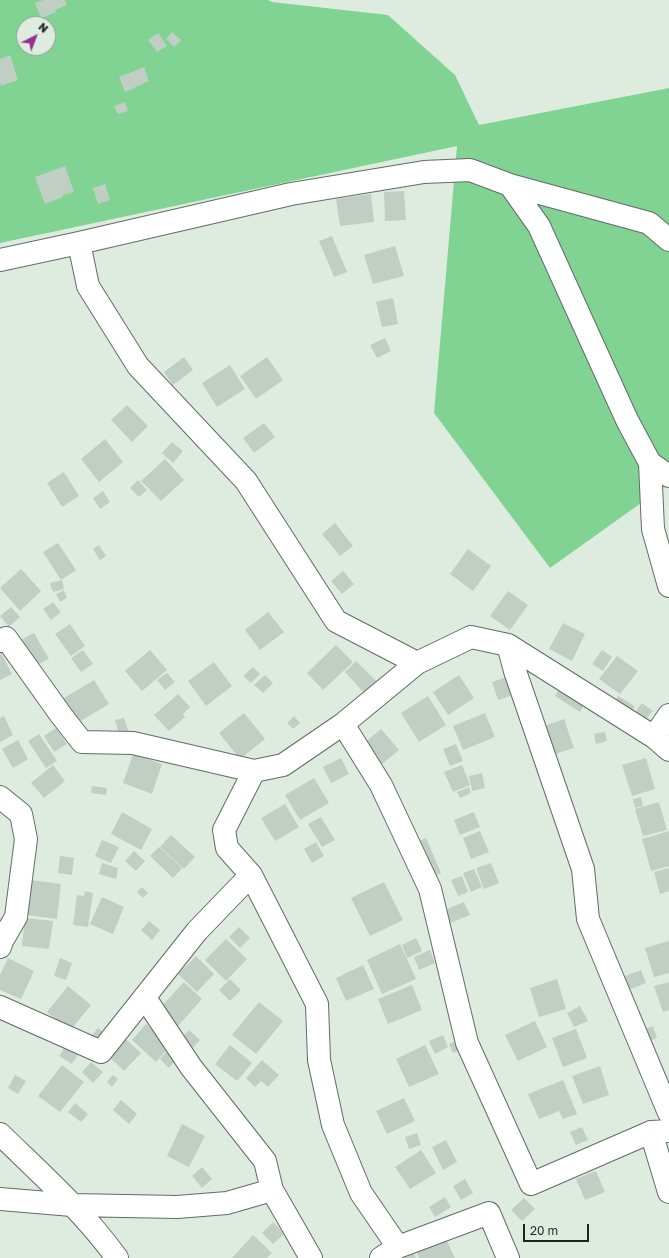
<!DOCTYPE html>
<html>
<head>
<meta charset="utf-8">
<style>
	body { margin:0 }
	#map { position:relative; width:669px; height:1258px; overflow:hidden; background:#deece0; font-family:"Golos Text",sans-serif }
	canvas { display:block }
	.north { position:absolute; left:16px; top:16px; width:40px; height:40px; box-sizing:border-box; background:#deece0; border:1px solid #929c93; border-radius:50%; rotate:42deg; font-size:11px; font-weight:700; line-height:16px; text-align:center; color:#1f2420 }
	.north::after { content:''; display:block; margin:auto; width:14px; height:18px; background:#993093; clip-path:polygon(50% 0,100% 100%,50% 72%,0 100%) }
	.scale { position:absolute; left:523px; top:1224px; width:66px; height:18px; box-sizing:border-box; border:2px solid #1f2420; border-top:0; padding-left:5px; font-size:12px; line-height:14px; white-space:nowrap; color:#1f2420; -webkit-text-stroke:3px #deece0; paint-order:stroke }
</style>
</head>
<body>
<div id="map">
<canvas width="669" height="1258"></canvas>
<div class="north">N</div>
<div class="scale">20 m</div>
</div>
<script>
const g = document.querySelector('canvas').getContext('2d');
g.lineJoin = 'round';
function fillPath(path, color) { g.fillStyle = color; g.fill(path, 'evenodd'); }
function stroke(path, color, width, dash) { g.strokeStyle = color; g.lineWidth = width; g.lineCap = dash ? 'butt' : 'round'; g.setLineDash(dash || []); g.stroke(path); }
fillPath(new Path2D(`
	M0 0H268L272 2 388 15 455 75 479 125 669 88V483L550 568 434 413 457 146 0 243ZM24 24H48V48H24Z`), '#81d394');
fillPath(new Path2D(`
	M43 0H65L67 5 55 10 56 12 41 18 35 3Z
	M172 32 181 40 174 47 166 39Z
	M158 33 167 46 157 52 148 40Z
	M10 55 18 80 1 86 0 83V59Z
	M144 67 149 81 125 92 119 77Z
	M125 102 128 111 118 114 114 106Z
	M65 166 74 192 63 195V197L45 204 35 177Z
	M105 184 110 200 98 204 93 188Z
	M404 191 406 220 385 221 384 192Z
	M371 194 374 222 340 226 336 199Z
	M332 236 347 272 334 277 319 241Z
	M395 246 404 276 373 284 364 255Z
	M393 298 398 324 382 327 376 302Z
	M385 338 391 351 377 358 370 345Z
	M184 357 193 370 173 385 164 372Z
	M267 357 283 380 256 399 240 376Z
	M230 365 245 389 217 407 202 383Z
	M127 405 148 426 132 442 111 420Z
	M264 423 275 437 254 453 243 438Z
	M105 439 123 462 99 482 81 459Z
	M172 442 183 451 173 463 162 453Z
	M165 459 184 480 161 501 141 481Z
	M64 472 79 496 62 507 47 483Z
	M138 480 147 490 139 497 130 488Z
	M103 491 110 502 100 509 93 498Z
	M335 523 353 546 340 556 322 534Z
	M58 543 76 570 61 580 43 552Z
	M99 545 106 556 100 560 93 549Z
	M468 549 491 566 473 591 450 574Z
	M21 569 41 591 20 611 0 588Z
	M343 571 354 584 342 594 331 581Z
	M62 580 64 589 53 592 50 583Z
	M64 590 67 598 60 602 56 594Z
	M508 591 528 605 510 630 490 616Z
	M53 602 61 612 51 620 43 609Z
	M11 607 20 617 9 627 0 616Z
	M268 612 284 632 260 650 245 630Z
	M563 623 585 634 572 661 549 649Z
	M70 624 85 646 71 656 55 634Z
	M34 633 49 659 33 667 19 641Z
	M336 645 353 662 323 690 307 673Z
	M83 650 93 664 81 672 71 658Z
	M150 650 167 670 142 691 125 671Z
	M602 650 612 657 603 671 592 664Z
	M0 651 12 674 0 680Z
	M617 656 638 671 620 694 599 679Z
	M356 661 377 682 365 694 345 672Z
	M214 662 232 686 206 706 188 681Z
	M253 667 260 674 251 683 243 676Z
	M167 673 175 682 165 690 157 680Z
	M265 675 273 683 263 693 254 685Z
	M459 675 474 698 448 715 433 692Z
	M507 677 513 695 498 700 492 682Z
	M94 680 109 704 74 725 59 701Z
	M561 687 586 702 580 712 555 696Z
	M178 694 190 707 183 714 185 717 169 731 154 715Z
	M428 696 446 725 419 742 401 713Z
	M618 696 635 706 630 713 614 703Z
	M642 703 653 711 643 723 633 715Z
	M244 713 265 739 240 759 219 733Z
	M485 713 495 737 463 750 453 726Z
	M4 716 13 735 0 742V718Z
	M294 716 300 723 293 729 287 723Z
	M124 718 130 736 121 739 115 720Z
	M564 719 574 748 549 756 539 728Z
	M56 728 67 744 54 752 44 736Z
	M381 729 399 750 381 765 364 743Z
	M605 732 607 741 596 744 594 734Z
	M39 734 57 761 46 768 28 741Z
	M18 740 28 759 13 768 2 749Z
	M456 744 463 761 450 766 443 749Z
	M133 754 162 764 152 794 123 783Z
	M341 758 349 774 331 783 323 767Z
	M646 758 655 789 632 796 622 765Z
	M53 765 65 781 44 798 31 783Z
	M462 765 470 785 453 792 444 772Z
	M482 773 485 788 472 791 469 776Z
	M314 778 329 803 300 820 285 795Z
	M92 786 107 788 106 795 91 793Z
	M469 787 471 793 460 798 457 792Z
	M641 797 643 806 635 808 633 799Z
	M659 802 667 830 643 836 635 809Z
	M285 804 299 827 275 841 261 818Z
	M122 812 152 829 141 850 111 834Z
	M474 812 480 827 460 835 454 820Z
	M321 817 335 840 322 847 308 824Z
	M480 831 489 852 471 859 463 838Z
	M669 831V866L651 871 642 839Z
	M171 835 195 857 184 869 160 847Z
	M426 838 441 873 429 878 415 843Z
	M102 840 119 847 111 863 95 856Z
	M316 842 324 856 312 863 304 849Z
	M159 847 182 868 173 878 150 856Z
	M134 851 145 861 136 871 125 861Z
	M60 856 74 858 72 875 58 873Z
	M102 863 118 868 116 879 99 874Z
	M491 863 499 883 484 889 476 868Z
	M669 868V891L660 894 654 872Z
	M474 869 482 887 471 892 463 873Z
	M462 876 468 892 458 896 451 880Z
	M31 880 61 884 57 919 26 915Z
	M384 882 403 920 370 936 351 898Z
	M142 887 148 893 143 898 137 892Z
	M85 891 93 893 88 927 73 925 77 895 84 896Z
	M102 897 124 907 113 934 90 924Z
	M464 902 470 915 445 925 439 912Z
	M25 918 53 921 49 949 22 946Z
	M149 921 160 930 152 940 141 930Z
	M239 927 250 938 240 948 229 937Z
	M416 938 422 951 407 958 402 945Z
	M226 939 247 959 226 981 205 960Z
	M669 941V973L654 977 645 948Z
	M400 944 416 979 382 994 367 960Z
	M430 950 435 963 419 970 414 957Z
	M196 956 214 974 197 992 178 974Z
	M8 958 34 971 21 999 0 990V975Z
	M60 958 72 963 66 980 54 976Z
	M363 965 374 989 346 1001 336 978Z
	M641 970 646 983 623 992 617 979Z
	M230 979 241 990 230 1001 219 990Z
	M557 979 566 1009 539 1017 530 988Z
	M184 982 202 999 177 1027 159 1009Z
	M669 982V1010L663 1012 654 986Z
	M412 985 422 1010 388 1024 378 999Z
	M68 986 91 1005 70 1031 47 1012Z
	M259 1002 283 1021 256 1054 232 1035Z
	M580 1006 588 1021 574 1027 567 1013Z
	M535 1021 547 1047 518 1061 505 1035Z
	M146 1024 170 1046 156 1062 132 1040Z
	M653 1026 657 1038 644 1043 640 1031Z
	M98 1028 108 1036 98 1048 88 1040Z
	M576 1029 587 1058 563 1067 552 1038Z
	M189 1030 200 1040 192 1049 181 1038Z
	M443 1035 448 1047 435 1054 429 1041Z
	M123 1037 141 1053 124 1071 107 1055Z
	M461 1038 466 1048 453 1053 449 1044Z
	M66 1045 79 1053 72 1064 59 1056Z
	M230 1045 252 1063 237 1081 215 1064Z
	M425 1045 439 1074 409 1087 396 1059Z
	M169 1049 179 1057 169 1068 160 1059Z
	M262 1060 279 1075 268 1087 261 1081 255 1087 246 1078Z
	M91 1062 103 1072 93 1083 82 1072Z
	M62 1065 84 1082 60 1112 38 1096Z
	M600 1066 609 1095 583 1104 572 1076Z
	M15 1075 26 1081 18 1094 8 1088Z
	M113 1075 118 1079 112 1087 107 1082Z
	M563 1080 577 1114 563 1119 559 1111 539 1119 528 1094Z
	M404 1098 415 1121 387 1134 376 1111Z
	M121 1100 137 1114 129 1124 113 1110Z
	M75 1103 88 1114 81 1122 68 1112Z
	M182 1124 205 1136 189 1167 167 1156Z
	M582 1127 588 1140 576 1145 570 1132Z
	M417 1133 421 1145 409 1149 405 1137Z
	M446 1140 457 1162 443 1170 432 1147Z
	M421 1150 436 1173 410 1189 395 1167Z
	M202 1167 212 1179 202 1188 192 1176Z
	M596 1171 605 1192 585 1200 576 1179Z
	M465 1179 473 1193 461 1200 453 1186Z
	M445 1197 451 1207 435 1217 429 1207Z
	M524 1198 535 1209 522 1221 511 1210Z
	M273 1222 284 1234 273 1244 262 1233Z
	M253 1235 272 1253 267 1258H232Z
	M445 1237 455 1258H419L416 1251Z
	M412 1250 416 1258H394Z`), '#c1cec3');
const minor = new Path2D(`
	M510 185 649 223 669 240
	M79 243 88 286 138 366 246 481 336 621 417 663
	M0 260 79 243 291 194 424 172 470 170 510 185 539 226 627 420 650 463 669 476
	M650 463 653 529 669 586
	M0 641 6 638 61 715 82 742 133 743 254 771 283 765 343 724 417 663 471 637 508 645 654 737 669 750
	M508 645 515 671 583 869 588 919 669 1113
	M343 724 381 785 430 889 467 1043 531 1184 651 1132
	M654 737 669 715
	M254 771 224 830 227 848 251 875 317 1004 319 1060 333 1125 361 1193 398 1247 489 1213 508 1258
	M0 797 21 814 26 839 16 917 2 941 0 947
	M145 998 191 1067 265 1161 272 1190 311 1258
	M0 1007 101 1052 197 931 251 875
	M669 1131 651 1132 669 1192
	M0 1134C40 1173 84 1212 117 1258
	M0 1199 72 1205 177 1207 227 1203 272 1190
	M381 1258 398 1247`);
stroke(minor, '#616c63', 24);
stroke(minor, '#fff', 22);
</script>
</body>
</html>
